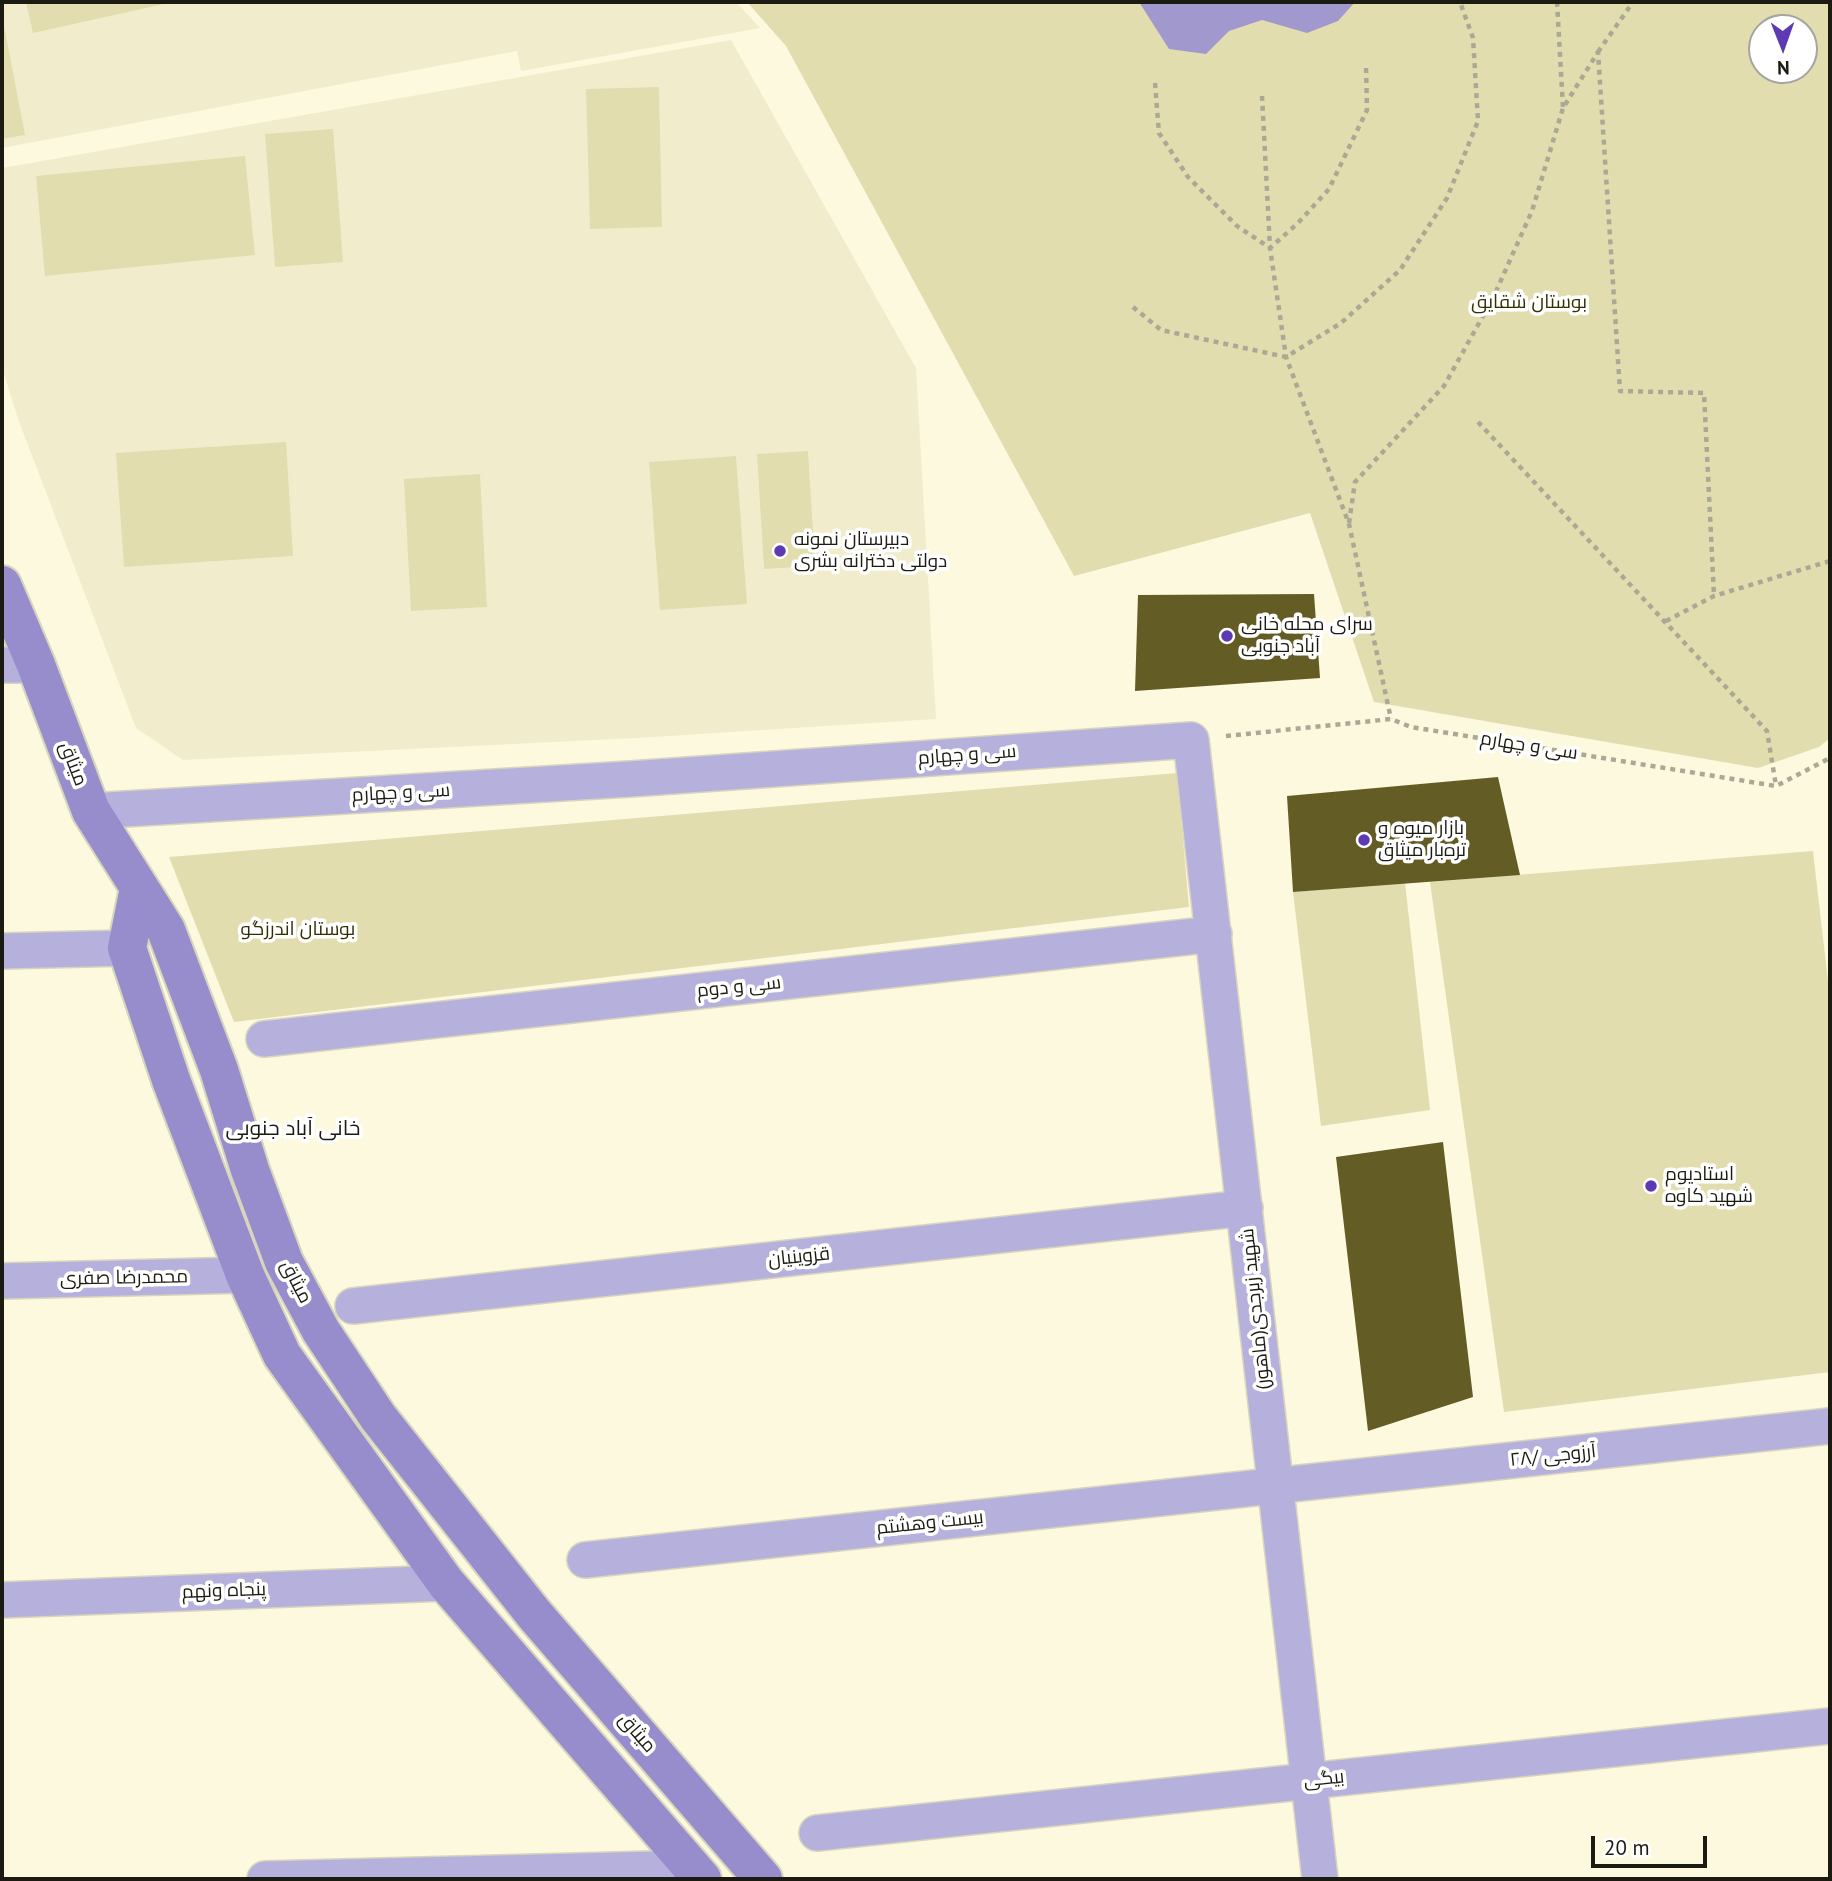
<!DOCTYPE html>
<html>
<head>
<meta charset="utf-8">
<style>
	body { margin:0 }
	#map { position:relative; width:1832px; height:1881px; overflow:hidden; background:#fcf9df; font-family:"PT Sans",sans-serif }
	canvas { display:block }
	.frame { position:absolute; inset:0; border:4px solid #1c1b12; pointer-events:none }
	.north { position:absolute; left:1748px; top:14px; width:70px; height:70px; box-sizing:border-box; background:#fff; border:2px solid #a4a4a0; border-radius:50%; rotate:179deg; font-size:19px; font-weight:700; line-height:28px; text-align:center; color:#1c1b12 }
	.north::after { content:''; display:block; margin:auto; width:24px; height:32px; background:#5e3ab2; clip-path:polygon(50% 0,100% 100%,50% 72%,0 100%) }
	.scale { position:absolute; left:1591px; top:1836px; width:116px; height:32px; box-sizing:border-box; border:4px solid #1c1b12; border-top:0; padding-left:9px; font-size:21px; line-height:24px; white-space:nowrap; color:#1c1b12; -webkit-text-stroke:5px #fff; paint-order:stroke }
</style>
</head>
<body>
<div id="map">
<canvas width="1832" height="1881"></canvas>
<div class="frame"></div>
<div class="north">N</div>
<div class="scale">20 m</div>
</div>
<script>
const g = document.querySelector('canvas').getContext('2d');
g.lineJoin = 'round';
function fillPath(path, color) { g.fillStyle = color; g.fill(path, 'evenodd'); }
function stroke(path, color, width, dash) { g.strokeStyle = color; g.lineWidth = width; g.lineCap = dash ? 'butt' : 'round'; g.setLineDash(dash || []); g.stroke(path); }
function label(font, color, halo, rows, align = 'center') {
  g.font = font + ' "PT Sans",Cairo,sans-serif'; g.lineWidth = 7; g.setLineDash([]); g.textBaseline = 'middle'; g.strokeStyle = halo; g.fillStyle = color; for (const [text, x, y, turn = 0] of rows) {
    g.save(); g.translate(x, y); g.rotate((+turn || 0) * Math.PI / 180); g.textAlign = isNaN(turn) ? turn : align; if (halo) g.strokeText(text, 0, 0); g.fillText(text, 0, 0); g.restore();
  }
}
fillPath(new Path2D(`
	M2 2H736L760 28 521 71 517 51 2 148Z
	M731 40 916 368 936 719 637 738 183 760 136 728 18 419 2 367V168Z`), '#f1edcc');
fillPath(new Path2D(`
	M26 2H173L33 33Z
	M747 2H1830V738L1819 747 1758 768 1374 702 1310 513 1074 576 786 46ZM1762 28H1804V70H1762Z
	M2 15 25 135 2 139Z
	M659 87 662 227 590 229 586 89Z
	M333 129 343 262 275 267 265 134Z
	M245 156 255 255 45 276 36 176Z
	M286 442 293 556 124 567 116 453Z
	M808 451 815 566 764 569 757 454Z
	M736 456 747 604 660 610 649 462Z
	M480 474 487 607 411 611 404 479Z
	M1177 773 1189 907 234 1022 169 857Z
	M1813 851 1830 999V1372L1504 1412 1430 882Z
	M1405 882 1430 1110 1321 1126 1293 892Z`), '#e2ddae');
fillPath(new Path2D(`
	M1139 2H1355L1338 21 1307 33 1262 20 1229 31 1206 54 1169 49Z`), '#a199cd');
fillPath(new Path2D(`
	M1314 594 1320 678 1135 691 1138 595Z
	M1498 777 1520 875 1293 892 1287 796Z
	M1443 1142 1473 1397 1368 1431 1336 1157Z`), '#635c24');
const street = new Path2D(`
	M2 665H36
	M91 811 630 779 1191 740 1320 1879
	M2 951 127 948
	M264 1039 1214 934
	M2 1281 245 1275
	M353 1306 1245 1208
	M585 1560 1830 1426
	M2 1600 446 1583
	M817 1833 1830 1726
	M265 1879 694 1868`);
const secondary = new Path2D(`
	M2 585 36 665 91 811 166 930 219 1070 250 1170 284 1262 321 1331 378 1417 534 1614 763 1879
	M139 888 127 948 171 1080 245 1275 282 1355 446 1583 702 1879`);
stroke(street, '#d8d5be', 38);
stroke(secondary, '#d8d5be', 42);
stroke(new Path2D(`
	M1557 2 1563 108 1598 52 1620 391 1704 393 1714 596
	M1598 52 1633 2
	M1155 83 1159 133 1188 177 1237 226 1270 248 1298 223 1329 189 1367 110 1366 65
	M1262 96 1270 248 1286 357 1349 524 1391 719
	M1133 307 1161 330 1286 357 1341 323 1400 270 1447 198 1478 121 1473 38 1460 2
	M1478 422 1767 731 1776 786
	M1349 523 1355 482 1444 386 1493 298 1532 211 1563 108
	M1666 621 1714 596 1830 561
	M1226 736 1391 719 1411 727 1776 786 1830 758`), '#aba995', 4.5, [5, 5]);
stroke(street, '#b6b0dc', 35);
stroke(secondary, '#978dcc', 38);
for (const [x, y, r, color] of [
	[780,551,7,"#5e3ab2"],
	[1227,636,7,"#5e3ab2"],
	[1364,840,7,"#5e3ab2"],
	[1651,1186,7,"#5e3ab2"]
]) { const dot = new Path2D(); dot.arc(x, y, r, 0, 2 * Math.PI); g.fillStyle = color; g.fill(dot); stroke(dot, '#fff', 2.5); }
label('19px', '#332e00', '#fff', [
	["بوستان شقایق",1529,303],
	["بوستان اندرزگو",298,930]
]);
label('19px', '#1c1b12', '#fff', [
	["دبیرستان نمونه",794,540],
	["دولتی دخترانه بشری",794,562],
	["سرای محله خانی",1241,625],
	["آباد جنوبی",1241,647],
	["بازار میوه و",1378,829],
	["تره‌بار میثاق",1378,851],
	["استادیوم",1665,1175],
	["شهید کاوه",1665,1197]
], 'left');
label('19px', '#1c1b12', '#fff', [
	["سی و چهارم",1529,746,9],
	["سی و چهارم",967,755,-4],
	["میثاق",73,764,69],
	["سی و چهارم",401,793,-3],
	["سی و دوم",739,987,-6],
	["قزوینیان",799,1257,-6],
	["محمدرضا صفری",124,1278,-1],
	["میثاق",296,1282,63],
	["شهید زبرجدی(ماهور)",1256,1309,-96],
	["آرزوجی /۲۸",1553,1456,-6],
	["بیست وهشتم",930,1523,-6],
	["پنجاه ونهم",224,1591,-2],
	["میثاق",637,1733,49],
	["بیگی",1324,1779,-6]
]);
label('21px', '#1c1b12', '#fff', [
	["خانی آباد جنوبی",293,1129]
]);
</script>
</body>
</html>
